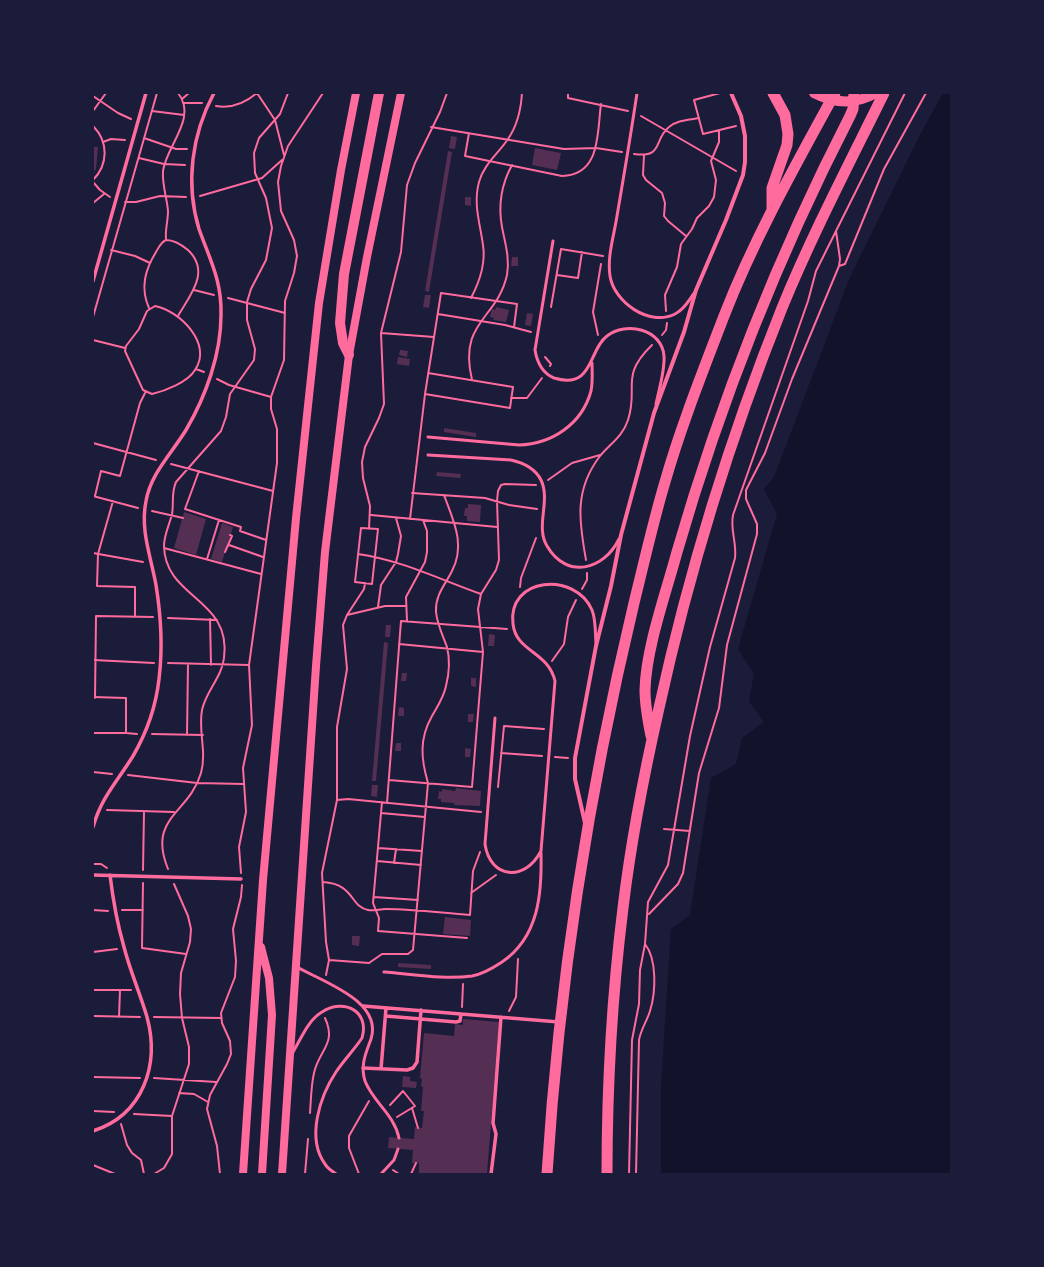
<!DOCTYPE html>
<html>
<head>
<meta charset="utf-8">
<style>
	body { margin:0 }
	#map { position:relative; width:1044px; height:1267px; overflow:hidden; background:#1b1b3a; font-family:"Noto Sans",sans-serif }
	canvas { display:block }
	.frame { position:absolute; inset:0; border:94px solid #1b1b3a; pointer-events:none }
</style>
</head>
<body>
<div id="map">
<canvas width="1044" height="1267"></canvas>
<div class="frame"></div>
</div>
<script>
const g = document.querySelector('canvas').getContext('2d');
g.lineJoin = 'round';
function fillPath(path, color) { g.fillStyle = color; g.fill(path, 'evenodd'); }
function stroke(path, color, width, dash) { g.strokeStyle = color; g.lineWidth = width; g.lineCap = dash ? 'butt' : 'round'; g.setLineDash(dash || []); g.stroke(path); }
fillPath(new Path2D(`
	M943 93H951V1174H661V1086L671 929 690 915 711 778 736 764 742 738 764 722 749 701 754 674 738 649 777 514 764 489 774 477 850 277 920 135Z`), '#12122b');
fillPath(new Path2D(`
	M451 136 457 137 455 149 449 148Z
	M93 147H98L96 169 93 172Z
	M535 148 561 153 557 170 532 165Z
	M448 151 452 152 429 292 425 291Z
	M465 197H471V206L465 205Z
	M512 257H518V266H511Z
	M425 295H431L429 308 423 307Z
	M496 307 509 310 506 322 493 320 494 318 490 317 492 309 495 310Z
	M527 313 533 314 531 326 525 325Z
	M400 350 408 351 407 357 399 355Z
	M398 357 410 359 409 366 397 364Z
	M444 428 476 433V437L444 432Z
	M437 472 461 474 460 478 436 476Z
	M468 504 481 505 480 522 467 521V516H464L465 508H468Z
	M184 512 206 519 196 555 174 548Z
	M222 523 233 527 222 562 211 559Z
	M386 625H391L390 637H385Z
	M489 634 495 635 494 646H488Z
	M384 642 388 643 376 781H372Z
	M402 673H407L406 681H401Z
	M471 678H476V687L471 686Z
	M399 707 404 708V716H398Z
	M468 714H474L473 722H468Z
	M396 743H401V751H395Z
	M465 748 471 749 470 757H465Z
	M372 785H378L377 797 371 796Z
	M456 788 481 791 480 806 454 805V803L441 802V799H438L439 791 442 792V789L455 791Z
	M445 917 471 920 470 936 443 934Z
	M352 936H360L359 946 352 945Z
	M398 963 431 965V969L398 967Z
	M463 1019 499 1022 487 1174H419V1163H412L413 1150 388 1148 389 1137 414 1139 415 1127 422 1128 424 1111H421L423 1087 421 1086 422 1079 420 1078 424 1033 454 1036 455 1024 463 1025Z
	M403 1076 410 1077V1081L417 1082 416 1088 402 1087Z`), '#542f53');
stroke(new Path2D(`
	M257 93 275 120 284 155
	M568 93V98L628 111
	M720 93 694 100 703 134 736 126
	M93 96 118 113 131 119
	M182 99 189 93
	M183 103H202
	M216 106C232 109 245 103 257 93
	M93 111 106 93
	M152 111 184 115
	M641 116 736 171
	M93 126C109 142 108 165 93 180
	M431 127 564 149 596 148 622 152
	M469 133 465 156 562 176C601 175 597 133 601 104
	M144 138 176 149H187
	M103 142 111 139 125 140
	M634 154C664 158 653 140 669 127 677 120 689 120 699 118
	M644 155 643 175 646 180 662 193 665 203 664 216 668 221 686 236
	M139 158 164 164 185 165
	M93 182 100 190 110 197
	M200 196 262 178 282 160
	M125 202H136L160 196 186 197
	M93 203 104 194
	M166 239C165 230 168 221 168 211 167 198 162 185 163 171 166 146 198 118 178 93
	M111 250 135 256 150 263
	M839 266 845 264 884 169 926 93
	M557 275 578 278 582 252
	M194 290 214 295
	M228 298 285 313
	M471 298C480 281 486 264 483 245 480 223 473 204 479 182 484 164 498 154 508 139 517 126 521 109 522 93
	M155 306C180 311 213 344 195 370 188 382 165 391 152 394L143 390 125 351 126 346 139 329 147 311Z
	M551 307 561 249 603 256
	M149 308C140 288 145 270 156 252 159 247 161 242 166 240 174 240 182 245 188 250 211 272 190 295 178 316
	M666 311 665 295 677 267 681 244 692 229 697 218 709 206 714 197 716 180 711 161 719 142V130
	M438 314 505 325 531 332
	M93 317 157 93
	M381 333 434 337
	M598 335 593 312 601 264
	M662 335 666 330 667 323
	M93 340 125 348
	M545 357 551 364 550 366
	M196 369 204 372
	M217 379 229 385 271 397
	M472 380C458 321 497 320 507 275 510 258 505 243 502 227 498 205 501 185 512 165
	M425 394 510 408 513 387 428 373
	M511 398H527L542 378
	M93 443 156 460
	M171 464 273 491
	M199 471 185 509 241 527 240 531 266 540
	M548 480 572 463 600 455
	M412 493 485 498 509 505 537 509
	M93 496 138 508
	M95 496 101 471 120 476 140 403 145 393
	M113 501 98 554 97 586 135 587V617
	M152 511 183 518
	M371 515 497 527
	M410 519 425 394 441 293 517 304 514 327
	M361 528 378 529 372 584 355 582Z
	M369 529 370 506 363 478 362 462 365 447 379 418 384 404 381 333 401 252 407 185 415 163 440 112 447 93
	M229 545 263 557
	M164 548 261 574
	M225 552 232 536 230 535
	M93 553 143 562
	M358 554C401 560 441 580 481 594
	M207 559 219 520
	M586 560C579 521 574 490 600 456 610 444 623 436 628 420 639 387 619 377 652 345
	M520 587 521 578 536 538
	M582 589 587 580V573
	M378 607 381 585 396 562 398 554 401 536 396 518
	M347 615 385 606H405
	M168 618 217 620
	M210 619 211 665
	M407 621 406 597 425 562 427 552V531L423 520
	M399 644 483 652
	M93 660 154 663
	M552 661 564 644 568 617 576 600
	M168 663 249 665
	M93 697 126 698V733H93
	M95 698 96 616 153 617
	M126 733 137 734
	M152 734 203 735
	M187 735 188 664
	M501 753 542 756
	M555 757 568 758
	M93 772 112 774
	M128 775 197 783 244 784
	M389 780 472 787 483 652 478 609 481 594 496 570 499 560 497 501 498 491 501 485 505 484 536 485
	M498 787 504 726 544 729
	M337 800 348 799 481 812
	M382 802 373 903 379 918 378 931 467 938
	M387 803 401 621 507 629
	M107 810 174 812
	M381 813 425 817
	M664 829 690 831
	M378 848 422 851
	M377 861 421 865
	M394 863 396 849
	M93 864H101L107 868
	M168 869C147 817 189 814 201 773 207 751 198 731 202 710 206 691 222 677 224 658 232 598 165 599 164 546 164 535 169 526 172 514 174 503 171 493 176 482L221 431 226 417 230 394 254 360 255 349 247 320V302L251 289 266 260 272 228 266 198 255 173 254 153 259 138 280 114 288 93
	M143 870 144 812
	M241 873 239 847 246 812 243 768 252 725 249 665 277 463V429L271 409V397L284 360 285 301 294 273 297 256 294 240 281 211 278 182 281 166 288 146 323 93
	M323 882C355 884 350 907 368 910 374 911 380 909 386 909 414 909 442 913 470 915L473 871 480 852
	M143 883 142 948 186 954
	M471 893 496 875
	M374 897 418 900
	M93 910 108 911
	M122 910H143
	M649 914 678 884 683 873 699 773 719 708 727 645 757 534V524L746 499V490L765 453 792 379 839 266 840 259 836 231
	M329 960 369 963 382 954H408L413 950 428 783C421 759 419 739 432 716 437 707 444 697 446 686 449 674 450 659 447 647 443 636 437 624 436 612 435 595 445 585 452 571 466 544 453 520 444 495
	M93 963V952L117 949
	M326 975 329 960 326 942 322 873 337 800V727L347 669 343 625 347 615 364 589 365 583
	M93 990H131
	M462 1007 463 984
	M509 1011 516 997 518 959
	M93 1016 140 1017
	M119 1017 120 990
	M154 1017 221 1018
	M93 1077 140 1078
	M154 1078 216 1082
	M179 1093 194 1094 208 1102
	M390 1105 403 1091 415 1106 397 1117
	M412 1108 418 1128
	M93 1111 114 1112
	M310 1113C311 1100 311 1086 314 1073 319 1050 337 1044 325 1018
	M134 1114 172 1116
	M121 1124 127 1145 132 1153 141 1160 144 1174
	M93 1165 115 1174
	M393 1170 399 1174
	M154 1174 164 1168 172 1154V1116L189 1064V1047L182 1018 180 994 181 973 190 942 191 929 188 916 174 884
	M220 1174 217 1146 207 1109 210 1095 227 1064 231 1054 230 1041 222 1023 221 1013 235 977 236 961 233 929 241 897 242 885
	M305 1174 308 1139
	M359 1174 349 1148V1136L369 1101
	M411 1174 416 1163
	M629 1174 632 1040 639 1004 640 970 645 944 648 902 668 865 690 736 710 647 735 558C737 543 730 530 733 515L808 301 816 271 905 93
	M636 1174 639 1040C641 1029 647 1021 650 1011 656 992 657 959 645 944`), '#ff6b9d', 2);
stroke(new Path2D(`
	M637 93C631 134 624 175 617 216 614 236 607 256 610 276 614 302 649 327 675 314 684 310 689 300 695 292
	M553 241 535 350C537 362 542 373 554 378 594 390 588 350 607 336 626 321 662 329 664 356 665 371 659 389 656 404
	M428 437 519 445C552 444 582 424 591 391 593 382 592 372 592 363
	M428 455 511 460C524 463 535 468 541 480 551 501 535 526 547 546 567 580 604 570 619 539
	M495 718 485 844C490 879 525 882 541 851L555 681C548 651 516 652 513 624 507 577 575 571 592 610 596 620 595 632 596 643
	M297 967C323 982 383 1001 371 1039 366 1053 360 1065 365 1081 373 1102 394 1114 399 1138
	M384 972C412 974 444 980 472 976 483 974 493 968 502 962 539 937 542 893 541 853
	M293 1052C301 1039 308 1020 322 1012 344 998 370 1011 362 1038 354 1050 344 1060 336 1072 320 1096 306 1138 325 1164 327 1168 332 1171 336 1174
	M381 1174 394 1160 398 1149`), '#ff6b9d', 3);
stroke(new Path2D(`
	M93 281 146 93
	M93 827C102 796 117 782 133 756 147 732 156 706 159 679 163 647 161 616 156 585 151 557 140 530 146 501 151 473 172 453 186 430 206 396 221 354 221 315 222 281 210 260 199 229 185 183 192 134 214 93
	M93 875 241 879
	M363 1006 559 1022
	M386 1016 456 1022 460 1021 461 1014
	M363 1068 407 1070 413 1068 417 1062 421 1010
	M381 1069 386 1008
	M93 1131C143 1115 160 1065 147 1017 140 993 130 971 124 947 117 923 113 900 110 875
	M491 1174 496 1134 493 1123 501 1017`), '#ff6b9d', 3.5);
stroke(new Path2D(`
	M585 823 575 779V758L596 646 611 586 621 535 654 413 684 332 696 290 726 220 743 175 745 162V136L741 116 731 93`), '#ff6b9d', 4);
stroke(new Path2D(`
	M261 947 269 978 272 1015 262 1174
	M243 1174 263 880 296 518 319 303 341 170 356 93
	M282 1174 316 666 325 552 349 355 367 257 401 93`), '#ff6b9d', 8);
stroke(new Path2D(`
	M814 93C835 104 855 105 876 93
	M349 355 343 343 340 323 344 274 379 93`), '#ff6b9d', 10);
stroke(new Path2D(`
	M772 209V188L787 145 788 134 785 115 773 93
	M651 736C648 721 645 706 645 690 646 648 666 593 677 552 721 400 778 256 850 116L853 109 854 93
	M547 1174C559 981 589 791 634 603 644 563 653 522 665 482 681 426 703 371 724 316 754 239 795 166 835 93
	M607 1174C607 1086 612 996 623 908 631 841 644 774 659 708 689 571 730 438 782 308 812 235 849 164 884 93`), '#ff6b9d', 11);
</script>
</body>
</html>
